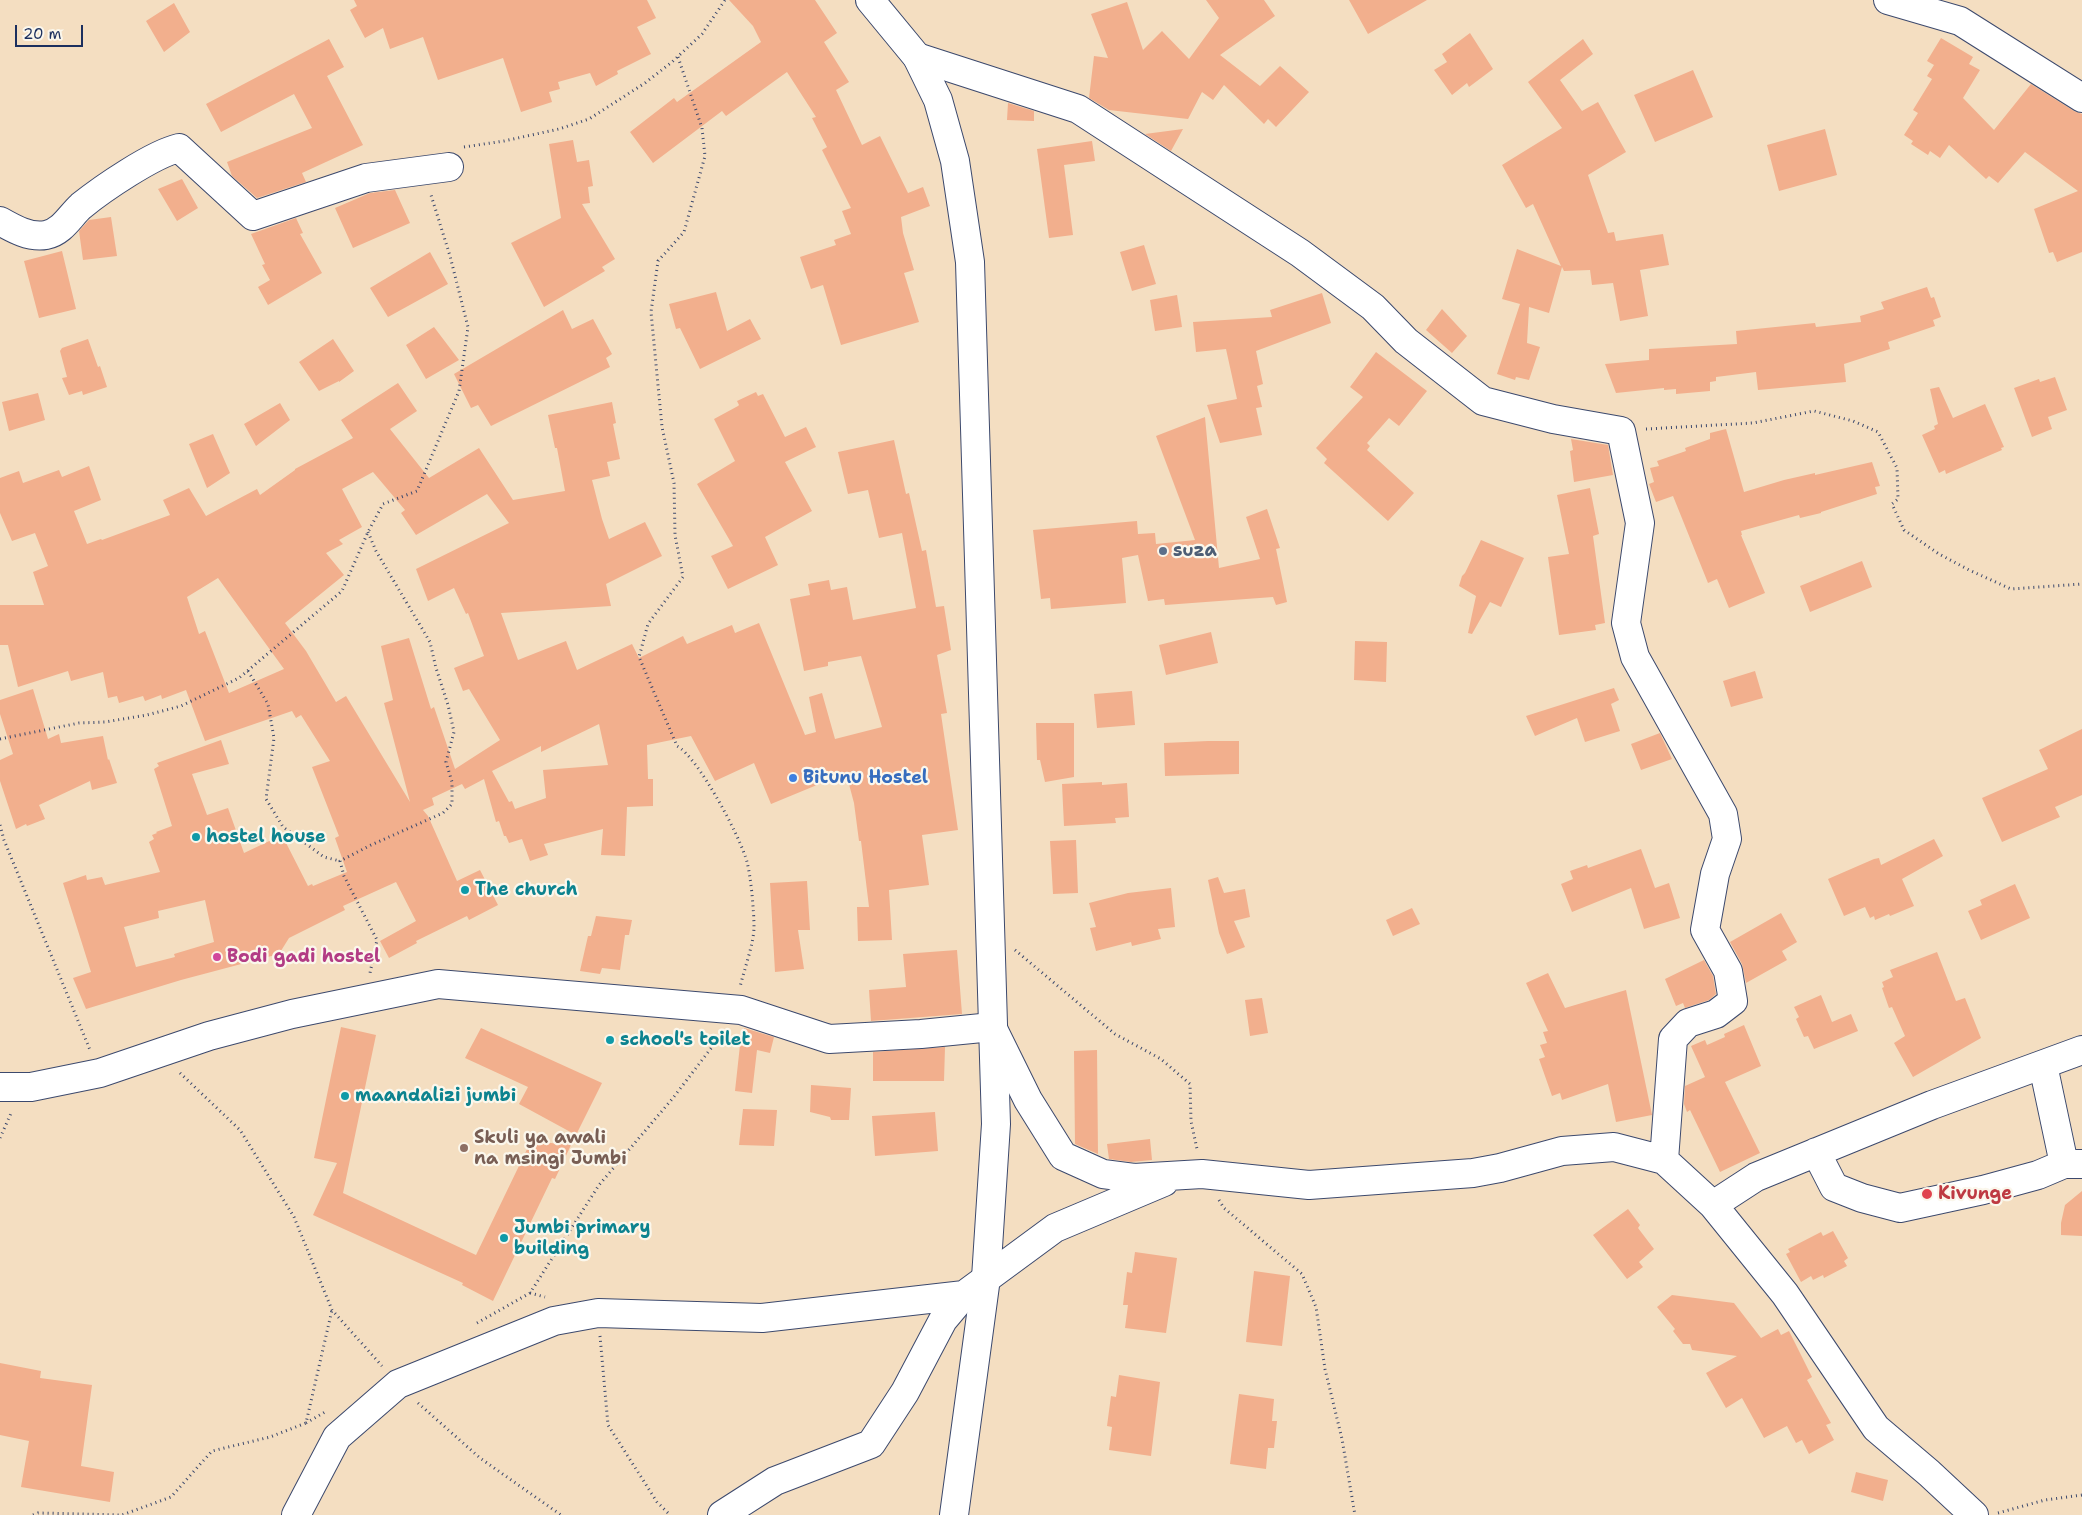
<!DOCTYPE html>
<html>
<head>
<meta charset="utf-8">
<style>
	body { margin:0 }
	#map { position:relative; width:2082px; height:1515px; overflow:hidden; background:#f4dec1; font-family:"Shantell Sans",sans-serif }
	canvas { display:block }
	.scale { position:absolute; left:15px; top:25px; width:68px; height:22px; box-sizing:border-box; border:2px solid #1b2f5e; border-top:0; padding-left:6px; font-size:15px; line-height:18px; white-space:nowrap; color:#1b2f5e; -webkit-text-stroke:4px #fbf7ec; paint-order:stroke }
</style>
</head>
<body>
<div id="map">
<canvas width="2082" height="1515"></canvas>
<div class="scale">20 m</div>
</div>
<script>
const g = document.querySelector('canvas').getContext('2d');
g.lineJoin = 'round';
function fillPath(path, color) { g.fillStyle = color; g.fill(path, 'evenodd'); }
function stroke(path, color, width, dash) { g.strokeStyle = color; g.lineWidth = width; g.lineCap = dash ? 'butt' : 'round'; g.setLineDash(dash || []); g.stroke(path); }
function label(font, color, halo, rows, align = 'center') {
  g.font = font + ' "Shantell Sans",sans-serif'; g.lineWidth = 4.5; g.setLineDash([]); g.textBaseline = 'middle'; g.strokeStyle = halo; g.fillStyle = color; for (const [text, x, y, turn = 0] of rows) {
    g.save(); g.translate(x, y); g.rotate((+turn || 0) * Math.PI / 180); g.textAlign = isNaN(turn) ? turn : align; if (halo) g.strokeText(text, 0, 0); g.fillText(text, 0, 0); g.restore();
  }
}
fillPath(new Path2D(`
	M354 0H647L656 18 637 27 651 54 617 71 618 74 596 86 590 73 558 82 560 89 549 92 552 102 521 112 503 58 438 80 423 37 390 49 383 28 365 38 350 10 357 6Z
	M729 0H815L837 33 824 42 849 82 836 90 862 145 880 136 908 193 923 187 930 206 901 217 903 233 914 270 904 273 919 322 841 345 823 285 811 289 800 257 836 245 834 240 851 234 842 211 851 208 822 150 827 147 812 118 816 117 787 72 726 116 722 111 653 163 630 132 674 98 677 102 761 42 753 26Z
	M1206 0H1264L1275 16 1220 55 1260 86 1280 66 1309 92 1276 127 1268 119 1264 124 1224 85 1213 100 1202 92 1188 119 1109 110 1089 98 1094 56 1108 58 1091 14 1127 2 1143 50 1162 31 1189 59 1219 18Z
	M1349 0H1427L1368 34Z
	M174 3 190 32 164 52 146 21Z
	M1470 33 1493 69 1469 87 1467 83 1452 95 1434 70 1447 62 1442 54Z
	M1941 38 1973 57 1969 64 1980 70 1963 98 1994 130 2031 84 2074 111 2082 114V252L2057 262 2053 252 2049 253 2034 209 2078 191 2025 152 1998 183 1989 176 1986 179 1949 145 1940 158 1930 151 1928 155 1911 144 1913 141 1904 135 1918 113 1913 110 1932 79 1927 76 1934 65 1927 61Z
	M329 39 344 67 327 76 363 145 302 173 306 182 257 198 232 176 227 162 312 128 294 94 221 132 206 104Z
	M1583 39 1593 54 1560 80 1582 111 1598 102 1626 152 1588 175 1608 233 1614 232 1616 241 1663 234 1669 265 1640 270 1648 316 1620 321 1613 283 1592 285 1590 270 1564 271 1562 267 1549 313 1529 307 1527 343 1540 347 1529 380 1516 377 1515 380 1497 374 1520 304 1502 299 1517 249 1561 266 1533 204 1526 208 1502 165 1562 128 1528 82Z
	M1693 70 1713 117 1655 142 1634 95Z
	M1008 103 1034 111V121L1007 120Z
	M1183 129 1171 151 1145 134Z
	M1825 129 1837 175 1779 191 1767 145Z
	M573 140 577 162 589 160 593 186 588 187 590 203 582 204 615 259 602 267 605 271 544 307 511 243 561 218 549 144Z
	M1092 141 1095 161 1064 165 1073 235 1049 238 1037 149Z
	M182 179 198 208 177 221 158 189Z
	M395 190 410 223 353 248 335 208 370 193Z
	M111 217 117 256 83 260 79 231 89 220Z
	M296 218 303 233 300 234 322 273 268 305 258 287 270 280 262 265 265 264 251 234Z
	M1144 245 1156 284 1132 291 1120 252Z
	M62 251 76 309 39 318 24 261Z
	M430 252 448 284 388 317 370 288Z
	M1927 287 1931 298 1934 297 1941 317 1933 320 1935 326 1888 342 1890 349 1844 364 1846 382 1758 390 1756 372 1716 377V381L1710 382V391L1676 394V389L1664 390V388L1616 393 1605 364 1649 360V349L1737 344 1736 331 1815 323 1816 327 1861 322 1860 316 1884 309 1881 302Z
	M716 292 727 331 750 319 761 339 700 369 680 328 676 329 669 304Z
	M1322 293 1331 323 1256 351 1263 384 1257 386 1262 407 1256 408 1262 435 1220 443 1207 405 1237 399 1226 349 1196 352 1193 322 1272 317 1270 310Z
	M1177 295 1182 327 1155 331 1150 300Z
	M1442 309 1467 336 1452 353 1426 330Z
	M563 310 572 329 593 319 612 354 606 358 610 367 491 426 478 405 471 408 454 374Z
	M434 327 459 360 426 379 406 345Z
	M88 339 98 367 100 366 107 387 83 395 82 391 69 395 62 378 67 377 60 351 62 348Z
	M333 339 354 371 339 382V381L319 391 299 362Z
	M1376 352 1427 391 1399 426 1389 418 1367 443 1370 446 1367 450 1414 493 1388 521 1324 463 1327 459 1316 448 1363 397 1350 387Z
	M2055 377 2067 410 2048 417 2052 429 2032 437 2014 388 2039 379 2040 382Z
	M398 383 417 411 390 429 429 478 479 448 513 500 565 491 557 448H555L548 415 612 402 616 423 613 424 620 459 607 462 610 476 592 480 602 519 609 539 645 522 662 556 606 584 611 606 501 613 518 660 566 641 577 670 632 644 639 658 683 636 687 644 732 625 735 633 759 623 805 735 816 732 809 697 822 693 835 739 882 727 861 656 828 662V666L804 671 790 599 810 595 808 584 829 580 831 590 847 587 853 620 916 608 902 533 879 538 868 490 848 494 838 452 894 440 906 494 909 493 922 551 926 550 936 607 944 606 951 650 937 655 947 713 941 714 958 830 922 835 929 885 889 890 892 940 858 941 857 907H869L861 841H859L854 803 846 773 771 804 754 763 715 781 691 736 647 745 648 779H653V806L627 807 625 856 601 855 603 829 544 844 548 855 530 861 522 839 509 843 506 836H504L499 821 496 822 484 779 465 789 462 784 432 798 434 805 423 810 428 816 457 881 480 870 498 905 469 920 467 916 416 941 417 943 389 958 380 941 416 921 396 882 343 906 345 910 289 938 279 954 181 980 86 1009 73 978 91 972 63 883 86 875 87 880 102 877 105 885 160 872 149 842 154 839 152 835 157 833 156 832 172 826 154 769 159 766 157 763 221 740 229 764 192 774 207 815 228 808 244 853 282 835 308 886 312 884 313 886 347 872 335 838 339 836 312 767 330 761 301 715 296 718 292 711 205 741 186 690 162 699 161 695 145 701 143 696 119 703 117 696 108 698 103 672 71 681 68 671 18 687 8 645H0V605H44L33 572 48 566 35 533 12 541 0 513V478L19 471 23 483 59 470 62 477 89 466 101 500 74 511 87 544 101 539 102 540 170 515 163 500 189 488 206 516 257 489 260 495 295 470V469L353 438 341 420ZM373 472 405 510 401 513 416 535 487 494 509 523 416 569 428 601 454 588 466 614 468 613 484 656 454 668 463 691 469 689 500 740 455 769 434 707 431 709 409 638 381 646 393 700 384 703 410 802 346 696 336 702 306 651 285 623 344 575 326 553 343 544 339 540 362 527 342 489ZM218 578 284 669 229 693 205 631 199 634 187 597ZM599 724 608 765 543 770 546 798 515 809 512 801 509 802 492 771 541 746V752ZM205 900 214 942 174 954 175 957 136 967 124 927 159 918 158 911Z
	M1939 387 1953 418 1985 404 2004 447 2001 448 2002 450 1946 474 1945 470 1939 473 1922 435 1935 429 1934 426 1938 424 1930 389Z
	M756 392 758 396 763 394 785 437 806 427 816 447 785 462 812 511 765 537 778 565 728 589 711 556 733 546 697 484 735 461 714 419 738 406 739 405 737 401Z
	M38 393 45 420 9 431 2 402Z
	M280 403 290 420 256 446 244 424Z
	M1205 417 1219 568 1260 559 1246 517 1267 509 1280 548 1276 549 1287 602 1276 605 1273 597 1165 605 1164 599 1148 601 1138 555 1122 558 1126 603 1051 609 1050 598 1041 599 1033 530 1137 521 1138 534 1155 533 1156 544 1195 540 1156 436Z
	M1726 429 1744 492 1784 480 1815 473V475L1872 462 1880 486 1875 487 1877 494 1821 512V513L1800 518 1799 515 1741 531 1742 535H1741L1765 593 1729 608 1717 579 1708 583 1673 496 1656 502 1649 484 1654 482 1650 468 1659 466 1657 461 1686 451 1685 448 1710 439V433Z
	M213 434 230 473 207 488 189 444Z
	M1571 439 1608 445 1613 475 1574 482 1570 451 1573 450Z
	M1590 488 1599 534 1593 536 1605 623 1595 625 1596 630 1559 635 1548 557 1569 554 1557 495Z
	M1481 540 1524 558 1501 607 1490 602 1472 634 1468 633 1476 596 1459 586 1462 576 1465 573Z
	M1862 561 1872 587 1810 612 1800 586Z
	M1211 632 1218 663 1166 675 1159 645Z
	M1355 641 1387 642 1386 682 1354 680Z
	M1755 671 1763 698 1731 707 1723 681Z
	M1614 688 1619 700 1611 704 1620 731 1585 742 1577 718 1535 736 1526 716Z
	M33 689 48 739 59 734 61 743 103 736 108 760 109 759 117 783 92 790 90 781 39 805 45 819 27 826 26 824 16 829 0 781V760L13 754 0 714V700Z
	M1132 691 1135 725 1097 728 1094 694Z
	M1036 723H1074V777L1045 782 1040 760H1037Z
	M2082 729V795L2055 807 2060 817 2002 842 1982 798 2048 769 2039 750Z
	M1660 733 1672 759 1641 770 1631 744Z
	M1208 741H1239V774L1165 776 1164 743Z
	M1102 782V785L1127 783 1129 817 1115 818 1116 823 1064 826 1062 784Z
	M1934 839 1943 856 1902 879 1914 906 1890 916 1889 914 1875 920 1874 916 1870 918 1865 907 1844 916 1828 879 1874 859 1879 858 1881 865Z
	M1076 840 1078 893 1053 894 1050 841Z
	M1641 849 1655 888 1669 883 1680 918 1644 929 1631 888 1572 912 1561 884 1573 879 1570 871 1587 865 1588 868Z
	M1218 877 1224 893 1245 889 1250 917 1234 921 1245 947 1227 954 1219 933 1208 880Z
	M807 881 810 930H798L804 969 775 972 770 883Z
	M2015 884 2030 918 1981 940 1968 911 1982 905 1980 900Z
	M1171 888 1175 927 1158 929 1161 939 1132 946 1131 942 1096 951 1090 928 1096 927 1089 903 1128 893Z
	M1412 908 1420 924 1393 936 1386 920Z
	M1781 913 1797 942 1782 951 1787 960 1746 983 1742 964 1730 942Z
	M596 916 632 920 629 935H625L620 970 602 968 600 974 580 971 588 936H591Z
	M957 950 962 1014 871 1021 869 990 906 987 903 954Z
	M1937 952 1956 1001 1965 998 1981 1038 1913 1077 1894 1043 1905 1036 1892 1007 1889 1008 1882 988 1884 987 1882 982 1893 977 1890 970Z
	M1704 960 1713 976 1716 994 1709 1000 1685 1008 1683 1003 1676 1006 1665 979Z
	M1548 973 1565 1008 1626 990 1652 1115 1616 1122 1608 1084 1562 1100 1560 1093 1552 1096 1539 1059 1545 1057 1540 1045 1547 1043 1543 1032 1548 1031 1526 983Z
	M1821 995 1832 1022 1851 1014 1858 1031 1814 1049 1808 1036 1804 1037 1796 1019 1799 1017 1794 1007Z
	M1262 998 1268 1033 1250 1036 1245 1000Z
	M1744 1025 1761 1066 1725 1082 1760 1153 1720 1172 1690 1110 1687 1112 1684 1104 1685 1086 1705 1077 1691 1046 1705 1040 1707 1045 1725 1037 1724 1034Z
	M341 1027 376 1035 343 1193 476 1255 531 1141 571 1145 555 1179 552 1178 493 1301 462 1285 463 1283 313 1215 337 1163 314 1158Z
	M481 1028 602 1083 576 1135 519 1104 528 1087 465 1058Z
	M744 1028 774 1037 770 1053 757 1050 752 1093 735 1091 740 1045Z
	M945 1047 944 1081H873V1052Z
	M1097 1050 1098 1154 1075 1144 1074 1051Z
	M811 1085 851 1088 849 1120H831L830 1117 810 1112Z
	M743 1109 777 1110 774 1146 739 1145Z
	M935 1112 938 1151 875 1156 872 1116Z
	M1150 1139 1152 1160 1131 1162 1109 1159 1107 1144Z
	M2082 1191V1236L2061 1235V1223L2065 1205Z
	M1628 1209 1640 1225 1638 1228 1654 1249 1639 1262 1643 1267 1627 1279 1593 1235Z
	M1833 1231 1848 1258 1844 1261 1847 1266 1824 1278 1823 1275 1813 1280 1811 1276 1801 1282 1786 1254 1790 1252 1788 1249 1821 1232 1823 1236Z
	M1135 1252 1177 1258 1166 1333 1125 1328 1128 1305H1123L1127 1272 1132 1273Z
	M1254 1271 1290 1276 1282 1346 1246 1342Z
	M1672 1295 1734 1303 1761 1338 1778 1329 1781 1335 1789 1331 1812 1377 1807 1380 1831 1423 1826 1425 1834 1440 1809 1454 1802 1440 1796 1443 1787 1426 1764 1438 1742 1398 1726 1408 1706 1373 1737 1356 1692 1350 1690 1344H1683L1673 1331 1675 1329 1657 1307Z
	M0 1363 41 1371 40 1378 92 1385 81 1466 114 1472 110 1502 21 1487 29 1441 0 1435Z
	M1119 1375 1160 1382 1151 1456 1109 1450 1112 1427 1107 1426 1111 1396 1116 1397Z
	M1239 1394 1274 1399 1272 1421H1277L1274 1448H1268L1266 1469 1230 1464Z
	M1856 1472 1888 1480 1883 1501 1851 1492Z`), '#f2af8d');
const minor = new Path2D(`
	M1888 0 1960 21 2082 98
	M917 57 1078 109 1300 253 1373 307 1406 341 1483 401 1553 419 1621 431 1640 523 1626 623 1635 657 1723 814 1727 839 1715 874 1705 930 1728 971 1733 1001 1716 1014 1688 1023 1673 1039 1664 1160
	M0 221C14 229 30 238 46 235 62 232 70 216 81 206 102 189 153 154 179 148L253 216 366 178 449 167
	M2043 1065 2064 1164H2082
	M0 1087H31L100 1073 209 1036 292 1014 438 984 741 1010 829 1039 921 1034 992 1027 1028 1100 1063 1156 1103 1174 1134 1178 1202 1174 1309 1185 1473 1173 1500 1168 1562 1151 1614 1147 1664 1160 1713 1205 1785 1294 1876 1428 1929 1473 1974 1515
	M1816 1152 1834 1187 1862 1198 1900 1208 1983 1190 2038 1175 2064 1164
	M1713 1205 1756 1177 1932 1105 2082 1050
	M296 1515 337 1437 398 1384 554 1321 598 1313 762 1318 964 1295
	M722 1515 775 1481 871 1444 905 1392 943 1320 964 1295 1055 1228 1164 1182`);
const major = new Path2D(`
	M870 0 917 57 938 100 955 161 970 262 996 1124 986 1278 954 1515`);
stroke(minor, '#3c496d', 30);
stroke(major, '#3c496d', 30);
stroke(new Path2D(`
	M678 57 702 128 705 156 684 232 658 261 651 312 662 427 674 483 675 535 683 577 648 624 639 657 677 746C698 757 741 838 747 862 751 877 754 912 754 927 754 943 744 970 740 987
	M464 147 504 141 559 129 589 119 645 83 672 62 702 34 725 0
	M1646 429 1753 423 1814 411 1853 421 1878 432 1897 468 1898 499 1892 504 1904 530 1939 554 1969 570 2011 589 2082 584
	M368 532 376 551 430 642 436 668 448 705 454 732 446 762 452 782V804L443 813 371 845 340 861 344 876 377 940 370 973
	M248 671 268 704 274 738 266 799 283 827 324 857 340 861
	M0 739 79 723 105 722 147 715 181 706 239 678 342 591 368 532 383 504 417 491 459 391 468 327 450 256 431 195
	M0 825 4 840 90 1050
	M1015 950 1115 1034 1161 1059 1190 1084 1191 1121 1197 1149
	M180 1073 240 1130 294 1217 332 1310 382 1366
	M0 1138 12 1111
	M1219 1200 1224 1208 1302 1274 1316 1307 1325 1369 1342 1439 1355 1515
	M530 1293 545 1297
	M477 1323 530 1293 599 1185 673 1098 722 1034
	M600 1336 608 1425 657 1502 670 1515
	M418 1403 480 1458 561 1515
	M306 1423 325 1412
	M1998 1513 2045 1500 2082 1495
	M33 1515 38 1513 122 1515 171 1497 212 1451 270 1437 306 1423 332 1310`), '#3c496d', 3, [1, 4]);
stroke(minor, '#fff', 28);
stroke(major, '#fff', 28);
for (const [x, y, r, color] of [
	[1163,551,5,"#5c6f8a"],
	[793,778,5,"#3f7fe0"],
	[196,837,5,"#0f9aa8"],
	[465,890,5,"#0f9aa8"],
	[217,957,5,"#d1479c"],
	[610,1040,5,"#0f9aa8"],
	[345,1096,5,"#0f9aa8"],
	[464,1148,5,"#8d6e63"],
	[1927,1194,6,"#e0444e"],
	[504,1238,5,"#0f9aa8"]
]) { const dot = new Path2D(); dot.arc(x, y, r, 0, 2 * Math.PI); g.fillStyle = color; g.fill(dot); stroke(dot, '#fbf7ec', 2); }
label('bold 18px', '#4e5e75', '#fbf7ec', [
	["suza",1173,551]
], 'left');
label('bold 18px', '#366cbe', '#fbf7ec', [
	["Bitunu Hostel",803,778]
], 'left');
label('bold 18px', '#0d838f', '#fbf7ec', [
	["hostel house",206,837],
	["The church",475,890],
	["school's toilet",620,1040],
	["maandalizi jumbi",355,1096],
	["Jumbi primary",514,1228],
	["building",514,1249]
], 'left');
label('bold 18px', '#b23c85', '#fbf7ec', [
	["Bodi gadi hostel",227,957]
], 'left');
label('bold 18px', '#785e54', '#fbf7ec', [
	["Skuli ya awali",474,1138],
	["na msingi Jumbi",474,1159]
], 'left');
label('bold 18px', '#be3a42', '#fbf7ec', [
	["Kivunge",1938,1194]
], 'left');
</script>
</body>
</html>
